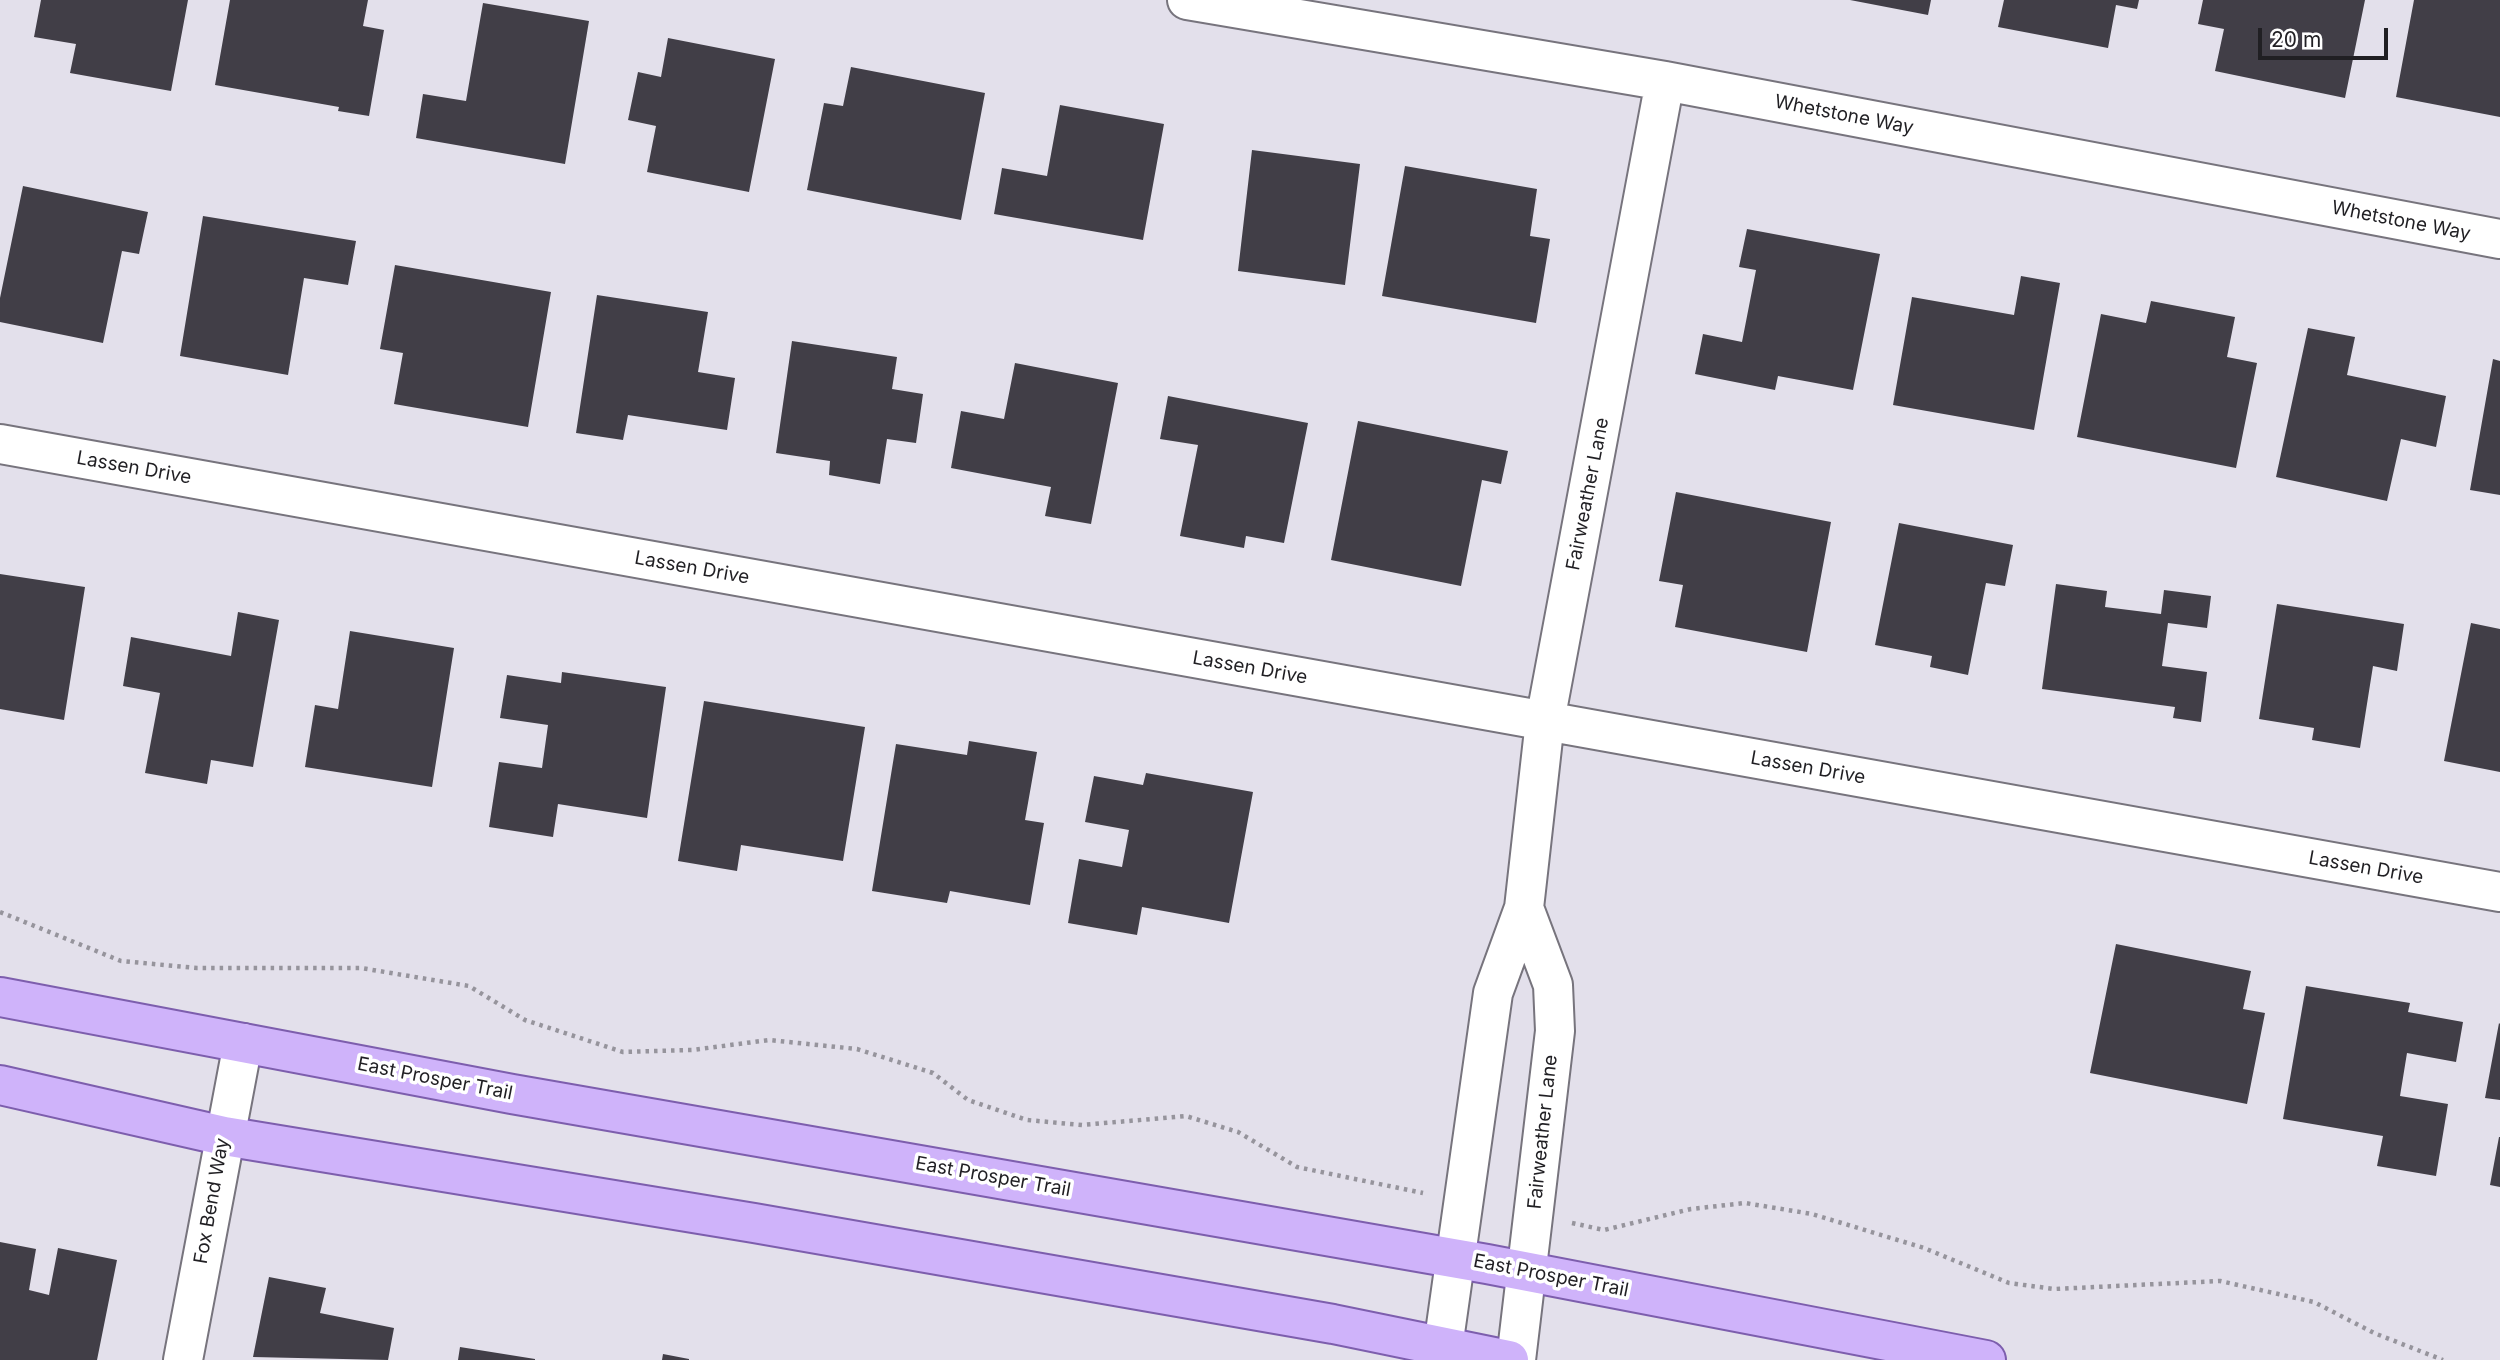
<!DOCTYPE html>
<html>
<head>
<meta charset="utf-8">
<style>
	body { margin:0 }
	#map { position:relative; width:2500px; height:1360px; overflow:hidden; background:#e3e0eb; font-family:Inter,sans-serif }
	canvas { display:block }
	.scale { position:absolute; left:2258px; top:28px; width:130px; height:32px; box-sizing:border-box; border:4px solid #201f23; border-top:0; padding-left:9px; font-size:21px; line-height:24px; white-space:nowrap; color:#201f23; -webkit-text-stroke:5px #fff; paint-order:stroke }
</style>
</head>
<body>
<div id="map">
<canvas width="2500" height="1360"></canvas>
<div class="scale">20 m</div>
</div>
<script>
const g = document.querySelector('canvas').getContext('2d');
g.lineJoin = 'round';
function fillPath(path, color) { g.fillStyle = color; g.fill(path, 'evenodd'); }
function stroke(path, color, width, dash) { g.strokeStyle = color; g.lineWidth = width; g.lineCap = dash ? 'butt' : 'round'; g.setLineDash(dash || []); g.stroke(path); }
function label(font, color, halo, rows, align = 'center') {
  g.font = font + ' Inter,sans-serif'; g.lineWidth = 7; g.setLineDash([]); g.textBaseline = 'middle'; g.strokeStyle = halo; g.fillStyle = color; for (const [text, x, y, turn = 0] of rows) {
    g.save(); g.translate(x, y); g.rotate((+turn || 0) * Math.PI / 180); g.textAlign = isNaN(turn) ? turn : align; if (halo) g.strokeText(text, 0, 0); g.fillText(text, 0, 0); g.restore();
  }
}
fillPath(new Path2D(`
	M41 0H188L171 91 70 73 76 44 34 37Z
	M230 0H368L363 26 384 30 369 116 338 111 339 107 215 85Z
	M1850 0H1931L1928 15Z
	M2004 0H2139L2137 9 2116 5 2108 48 1998 27Z
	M2203 0H2365L2345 98 2215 71 2224 29 2198 24Z
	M2414 0H2500V117L2396 97Z
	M483 3 589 21 565 164 416 138 423 94 466 101Z
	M668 38 775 59 749 192 647 172 656 126 628 120 638 72 661 77Z
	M851 67 985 93 961 220 807 190 824 103 843 106Z
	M1060 105 1164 124 1143 240 994 214 1002 168 1047 176Z
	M1252 150 1360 164 1345 285 1238 271Z
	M1405 166 1537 189 1530 236 1550 239 1536 323 1382 296Z
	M23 186 148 212 139 254 122 251 103 343 0 322V298Z
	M203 216 356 241 348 285 304 278 288 375 180 356Z
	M1747 229 1880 254 1853 390 1778 376 1775 390 1695 374 1703 334 1742 342 1756 270 1739 267Z
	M395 265 551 292 528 427 394 404 403 353 380 349Z
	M2021 276 2060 283 2034 430 1893 405 1912 297 2014 315Z
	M597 295 708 312 698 372 735 378 727 430 628 415 623 440 576 433Z
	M2151 301 2235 317 2227 357 2257 363 2236 468 2077 437 2101 314 2146 323Z
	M2308 328 2355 337 2347 375 2446 396 2436 447 2401 439 2387 501 2276 477Z
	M792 341 897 357 892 389 923 394 916 443 887 439 880 484 829 475 830 461 776 453Z
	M2493 359 2500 361V495L2470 490Z
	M1015 363 1118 383 1091 524 1045 516 1051 487 951 468 961 411 1004 419Z
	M1168 396 1308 423 1284 543 1246 536 1244 548 1180 536 1198 445 1160 439Z
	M1358 421 1508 451 1501 484 1482 480 1461 586 1331 560Z
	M1676 492 1831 522 1807 652 1675 627 1683 585 1659 581Z
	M1899 523 2013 545 2005 586 1986 583 1968 675 1930 667 1932 656 1875 645Z
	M0 574 85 587 64 720 0 709Z
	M2056 584 2107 591 2105 607 2161 614 2164 590 2211 596 2207 628 2168 623 2162 666 2207 672 2201 722 2173 718 2175 707 2042 689Z
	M2277 604 2404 624 2397 671 2373 666 2360 748 2312 740 2314 728 2259 719Z
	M238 612 279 620 253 767 211 760 207 784 145 773 160 693 123 686 131 637 231 656Z
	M2471 623 2500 629V772L2444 761Z
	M350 631 454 648 432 787 305 767 315 705 338 709Z
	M562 672 666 687 647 818 558 804 553 837 489 827 499 762 542 768 548 725 500 718 507 675 561 683Z
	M704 701 865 727 843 861 741 845 737 871 678 861Z
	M969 741 1037 752 1025 820 1044 823 1030 905 950 891 947 903 872 891 896 744 967 755Z
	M1146 773 1253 792 1229 923 1142 907 1137 935 1068 923 1079 859 1122 867 1129 830 1085 822 1094 776 1143 785Z
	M2116 944 2251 971 2243 1009 2265 1013 2247 1104 2090 1073Z
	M2306 986 2410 1003 2408 1012 2463 1022 2456 1062 2407 1053 2400 1096 2448 1104 2436 1176 2377 1166 2383 1136 2283 1119Z
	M2499 1023 2500 1024V1100L2485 1098Z
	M2499 1137H2500V1187L2490 1185Z
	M0 1242 36 1249 29 1290 49 1295 58 1248 117 1260 97 1360H0Z
	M269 1277 326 1288 320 1313 394 1328 388 1360 253 1357Z
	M460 1347 535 1359V1360H458Z
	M663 1354 689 1359V1360H662Z`), '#413e47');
const minor = new Path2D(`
	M1187 0 1665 81 2500 239
	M0 444 2500 892
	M183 1360 243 1043
	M1448 1360 1443 1347 1493 993 1524 908 1545 721 1665 81
	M1516 1360 1555 1031 1553 985 1524 908`);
const major = new Path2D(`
	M0 997 512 1094 1487 1264 1986 1360
	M0 1085 224 1136 754 1223 1333 1324 1509 1360`);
stroke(minor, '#77747d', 42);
stroke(major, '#7d5ead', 42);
stroke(new Path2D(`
	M0 912 121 961 197 968H361L469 986 525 1020 623 1052 692 1050 769 1040 857 1049 933 1073 968 1100 1027 1120 1082 1125 1186 1116 1238 1132 1297 1167 1423 1193
	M1572 1223 1604 1230 1691 1209 1745 1203 1812 1214 1924 1248 2009 1283 2054 1289 2220 1281 2314 1302 2374 1333 2443 1360`), '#96949c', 4.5, [3.5, 5]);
stroke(minor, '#fff', 38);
stroke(major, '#cfb3fa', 38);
label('19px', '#201f23', '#fff', [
	["Whetstone Way",1844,115,11],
	["Whetstone Way",2401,221,11],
	["Lassen Drive",134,468,10],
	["Fairweather Lane",1588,494,-79],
	["Lassen Drive",692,568,10],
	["Lassen Drive",1250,668,10],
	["Lassen Drive",1808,768,10],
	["Lassen Drive",2366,868,10],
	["East Prosper Trail",435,1079,11],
	["Fairweather Lane",1543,1132,-84],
	["East Prosper Trail",993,1177,10],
	["Fox Bend Way",212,1201,-80],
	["East Prosper Trail",1551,1276,11]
]);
</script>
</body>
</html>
